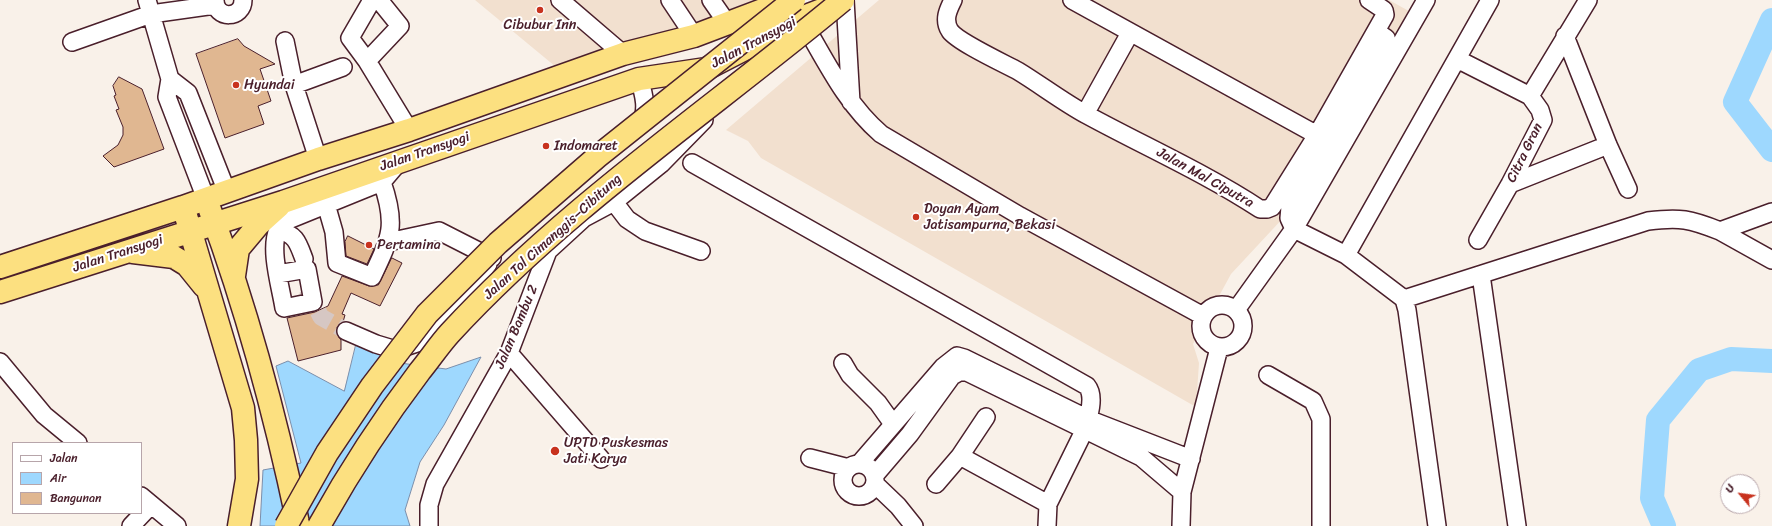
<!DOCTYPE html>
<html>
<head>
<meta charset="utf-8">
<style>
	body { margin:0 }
	#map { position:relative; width:1772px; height:526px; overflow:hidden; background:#f9f1e9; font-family:Sriracha,sans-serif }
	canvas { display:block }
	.legend { position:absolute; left:12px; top:442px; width:130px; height:72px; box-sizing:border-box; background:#fff; border:1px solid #b7a5aa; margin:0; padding:5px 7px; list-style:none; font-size:12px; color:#4a1f2b }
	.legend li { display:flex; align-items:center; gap:8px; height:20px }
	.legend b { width:20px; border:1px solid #b7a5aa }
	.north { position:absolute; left:1720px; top:474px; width:40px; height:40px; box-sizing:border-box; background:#fff; border:1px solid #b7a5aa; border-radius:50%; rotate:299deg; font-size:11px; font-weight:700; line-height:16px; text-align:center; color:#4a1f2b }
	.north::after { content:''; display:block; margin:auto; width:14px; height:18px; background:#c8321e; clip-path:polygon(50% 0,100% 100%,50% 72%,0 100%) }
</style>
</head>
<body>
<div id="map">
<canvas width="1772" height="526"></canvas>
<ul class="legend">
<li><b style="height:5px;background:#fff"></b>Jalan</li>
<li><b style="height:11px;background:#9ed8fe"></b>Air</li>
<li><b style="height:11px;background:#e0b791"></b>Bangunan</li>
</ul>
<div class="north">U</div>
</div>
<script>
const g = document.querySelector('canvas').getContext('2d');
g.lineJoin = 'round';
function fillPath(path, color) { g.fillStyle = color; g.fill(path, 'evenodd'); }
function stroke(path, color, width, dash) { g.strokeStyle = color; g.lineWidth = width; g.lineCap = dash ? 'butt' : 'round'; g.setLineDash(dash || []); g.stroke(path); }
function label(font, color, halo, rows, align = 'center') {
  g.font = font + ' Sriracha,sans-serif'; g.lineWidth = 4; g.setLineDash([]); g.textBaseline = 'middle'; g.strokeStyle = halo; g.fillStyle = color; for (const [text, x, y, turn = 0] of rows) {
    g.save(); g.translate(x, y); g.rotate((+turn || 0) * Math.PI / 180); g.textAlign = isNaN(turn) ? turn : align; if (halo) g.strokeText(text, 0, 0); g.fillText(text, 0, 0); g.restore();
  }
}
fillPath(new Path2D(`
	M475 0H754L690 25 592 52 556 67Z
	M879 0H1389L1416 15 1285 216 1231 274 1193 344 1199 363 1196 407 761 158 748 141 726 130Z`), '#f2e0cf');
const water = new Path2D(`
	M356 345 400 363 446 369 481 357 444 425 420 462 405 510 410 526H260L263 470 301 463 276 366 288 361 344 391Z`);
fillPath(water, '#9ed8fe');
stroke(water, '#7c8eaa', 1);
stroke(new Path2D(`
	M1772 20 1735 102 1772 150
	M1664 526 1652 498 1658 420 1699 370 1731 359 1772 361`), '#9ed8fe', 24);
const building = new Path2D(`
	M238 39 244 46 275 64 260 69 271 101 258 106 264 124 225 138 196 54Z
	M119 77 142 89 164 149 114 167 103 156 118 145 123 135V127L116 110 119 109 114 96 116 95 113 86Z
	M348 236 374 249 367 264 346 256 345 242Z
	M392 258 402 263 380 306 351 293 342 314 345 315 343 322 337 327 336 333 341 340V350L298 361 287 318 315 312 328 306 342 276 369 286 378 285Z`);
fillPath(building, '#e0b791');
stroke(building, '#4a1f2b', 1);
stroke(new Path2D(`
	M307 289 321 317 346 331`), '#d6c7c3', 17, [17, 8]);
const minor = new Path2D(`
	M147 0 170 79 167 97 206 199
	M215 0C215 20 243 19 243 0
	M372 0 350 38 367 61 409 130
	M560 0 623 54
	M670 0 694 36
	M711 0 727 23
	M845 0 851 102
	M953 0C948 10 943 20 950 31 958 42 1003 63 1018 71 1041 85 1063 102 1087 115 1144 146 1205 173 1260 209H1267L1272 207 1317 135 1072 0
	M801 19C825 59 845 103 881 134L1020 216 1203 316
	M1565 36 1608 145 1628 189
	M285 41 294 85 318 159
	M72 42 151 14 215 5
	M1457 59 1530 96 1540 110 1543 120 1510 184 1478 240
	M367 61 400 26 379 0
	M170 79 188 93 227 192
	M294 85 343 67
	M1530 96 1588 0
	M1085 114 1130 33
	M639 126C649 112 644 94 639 79
	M1317 135 1385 15 1384 10 1369 0
	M692 163 1087 386C1096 397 1088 419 1084 431L1048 504 1047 526
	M1510 184 1608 145
	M614 202 627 219 645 231 701 251
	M326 204 334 232 337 263 372 277C391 237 397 225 382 182
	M1294 229 1426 0
	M1294 229 1289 218 1290 207 1383 47 1386 38 1377 32
	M278 230C296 234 298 243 304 259
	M1720 231 1772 260
	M388 242 439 231 492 258
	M1346 255 1490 0
	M278 274 307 269 313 302 284 308C281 288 269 249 278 230 280 227 284 224 286 221L382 182 399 162
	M1481 275 1517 526
	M1404 299 1648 221C1680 217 1690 219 1720 231L1772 212
	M1201 326a21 21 0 1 1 42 0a21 21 0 1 1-42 0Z
	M1236 310 1294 229 1346 255 1404 299 1407 310 1437 526
	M346 331 376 344 396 350 420 342 449 316 488 264
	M509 353 601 459
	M0 362 44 415 78 443
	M843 363 850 375 878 403 893 424
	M1268 375 1313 401 1321 419V526
	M960 456 986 417
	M810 458 849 468
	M843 480a16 16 0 1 1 32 0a16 16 0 1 1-32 0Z
	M859 464 943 367 957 356 964 358 1088 419 1191 459
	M875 475 910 434 952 376 959 372H967L1141 457 1182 492
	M875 484 898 506 914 526
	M936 484 960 456 1048 504
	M141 496 177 526
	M131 526 151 505
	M429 526V505L435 484 509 353 548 251 584 218 614 202 661 164 704 120
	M1181 526 1182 492 1219 348`);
const highway = new Path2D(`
	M210 210C247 310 276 418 298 523
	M186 216 243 408 246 440 247 479 239 526
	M133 252 174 257 187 265 204 286
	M0 267 183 207 318 159 409 130 623 54 694 36 789 0
	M234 276 238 249 259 224 279 206
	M0 292 283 202 639 79 706 69 764 39 801 18 832 6`);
stroke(minor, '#4a1f2b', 20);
stroke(highway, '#4a1f2b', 25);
stroke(minor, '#fff', 17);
stroke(highway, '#fce080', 22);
const highwayBridge = new Path2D(`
	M286 526 327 453 372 386 427 314 498 243 597 157 794 0
	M319 526C349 472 382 421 420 371 430 359 439 345 450 333 567 206 711 110 843 0`);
stroke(highwayBridge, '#4a1f2b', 25, []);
stroke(highwayBridge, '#fce080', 22);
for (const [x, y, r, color] of [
	[540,10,4,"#c8321e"],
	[236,85,4,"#c8321e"],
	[546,146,4,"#c8321e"],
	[916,217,4,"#c8321e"],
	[369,245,4,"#c8321e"],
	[555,451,5,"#c8321e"]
]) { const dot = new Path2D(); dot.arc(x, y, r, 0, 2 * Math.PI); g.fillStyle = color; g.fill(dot); stroke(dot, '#fff', 1.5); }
label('14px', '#4a1f2b', '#fff', [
	["Cibubur Inn",540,25,"center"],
	["Hyundai",244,85],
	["Indomaret",554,146],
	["Doyan Ayam",924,209],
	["Jatisampurna, Bekasi",924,225],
	["Pertamina",377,245],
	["UPTD Puskesmas",564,443],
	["Jati Karya",564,459]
], 'left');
label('14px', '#4a1f2b', '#fff', [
	["Jalan Transyogi",754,43,-28],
	["Jalan Transyogi",425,152,-19],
	["Citra Gran",1525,153,-64],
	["Jalan Mal Ciputra",1205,178,29],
	["Jalan Tol Cimanggis–Cibitung",553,237,-42],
	["Jalan Transyogi",118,254,-18],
	["Jalan Bambu 2",517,327,-67]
]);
</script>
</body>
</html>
